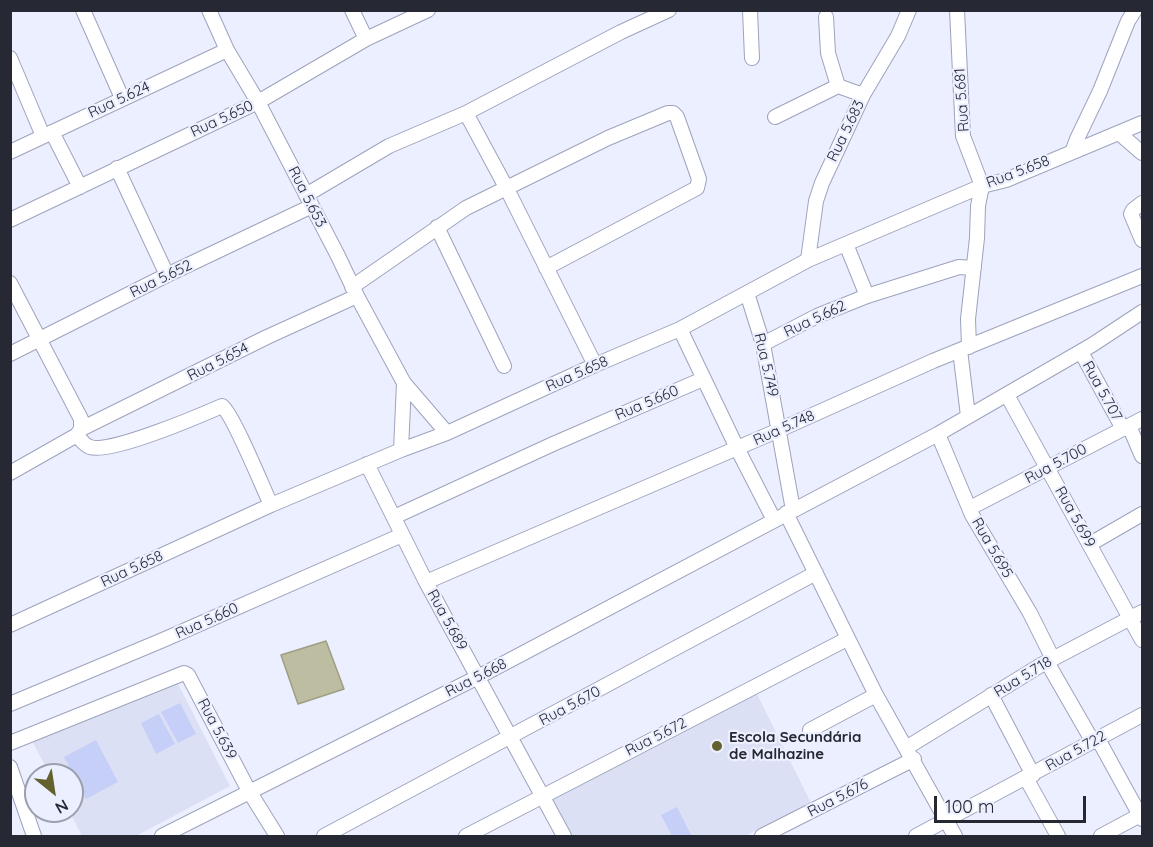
<!DOCTYPE html>
<html>
<head>
<meta charset="utf-8">
<style>
	body { margin:0 }
	#map { position:relative; width:1153px; height:847px; overflow:hidden; background:#ebefff; font-family:Quicksand,sans-serif }
	canvas { display:block }
	.frame { position:absolute; inset:0; border:12px solid #262933; pointer-events:none }
	.north { position:absolute; left:24px; top:763px; width:60px; height:60px; box-sizing:border-box; background:#ebefff; border:2px solid #9ca0ad; border-radius:50%; rotate:150deg; font-size:16px; font-weight:700; line-height:24px; text-align:center; color:#262933 }
	.north::after { content:''; display:block; margin:auto; width:21px; height:27px; background:#63612e; clip-path:polygon(50% 0,100% 100%,50% 72%,0 100%) }
	.scale { position:absolute; left:934px; top:796px; width:152px; height:27px; box-sizing:border-box; border:3px solid #262933; border-top:0; padding-left:8px; font-size:18px; line-height:21px; white-space:nowrap; color:#262933; -webkit-text-stroke:4px #ebefff; paint-order:stroke }
</style>
</head>
<body>
<div id="map">
<canvas width="1153" height="847"></canvas>
<div class="frame"></div>
<div class="north">N</div>
<div class="scale">100 m</div>
</div>
<script>
const g = document.querySelector('canvas').getContext('2d');
g.lineJoin = 'round';
function fillPath(path, color) { g.fillStyle = color; g.fill(path, 'evenodd'); }
function stroke(path, color, width, dash) { g.strokeStyle = color; g.lineWidth = width; g.lineCap = dash ? 'butt' : 'round'; g.setLineDash(dash || []); g.stroke(path); }
function label(font, color, halo, rows, align = 'center') {
  g.font = font + ' Quicksand,sans-serif'; g.lineWidth = 4.5; g.setLineDash([]); g.textBaseline = 'middle'; g.strokeStyle = halo; g.fillStyle = color; for (const [text, x, y, turn = 0] of rows) {
    g.save(); g.translate(x, y); g.rotate((+turn || 0) * Math.PI / 180); g.textAlign = isNaN(turn) ? turn : align; if (halo) g.strokeText(text, 0, 0); g.fillText(text, 0, 0); g.restore();
  }
}
fillPath(new Path2D(`
	M175 678 230 786 136 836H82L69 811H72V775H50L31 739Z
	M757 694 811 803 745 836H569L548 797Z`), '#dce0f5');
fillPath(new Path2D(`
	M180 703 196 734 178 743 161 712Z
	M159 714 175 744 156 754 141 723Z
	M96 740 118 782 86 799 64 757Z
	M677 807 691 835 689 836H672L661 815Z`), '#c6cff7');
const building = new Path2D(`
	M326 641 344 689 298 704 281 655Z`);
fillPath(building, '#bdbda2');
stroke(building, '#9e9e83', 1.5);
const minor = new Path2D(`
	M83 10 122 98
	M209 10 227 50 258 102 338 256 357 296 404 383 447 433
	M352 10 366 39
	M750 10 752 58
	M957 10 963 136 982 186 978 206 977 238 968 319 969 347
	M826 17 828 53 838 86
	M10 58 43 136
	M466 113 507 189 595 365
	M775 117 838 86 863 95
	M52 132 80 187
	M1120 134 1142 153
	M1073 150 1077 139 1100 91 1128 21 1135 10
	M10 152 227 50
	M117 168 167 275
	M306 195 389 146 466 113 621 32 669 10
	M1142 203 1133 210 1131 214 1142 240
	M10 220 258 102 366 39 428 10
	M437 227 504 366
	M846 244 867 296
	M808 260 816 201 822 183 863 95 898 36 909 10
	M10 283 81 419V429L77 435 10 473
	M352 287 466 208 608 138 668 113H673L677 117 699 179 697 188 546 268
	M747 293 763 344 793 510
	M680 329 737 448 774 520
	M763 344 817 316 867 296 959 267 974 268
	M960 350 968 416
	M1081 352 1123 429
	M10 354 167 275 312 206
	M1007 395 1142 640
	M1129 426 1142 456
	M81 429 267 337 357 296
	M938 434 972 515 1030 613 1053 659
	M77 435C80 439 84 445 90 447 110 454 199 416 222 406 233 414 263 488 271 505
	M401 450 404 383
	M367 464 426 582 564 836
	M970 508 1142 419
	M786 513 876 695 955 836
	M394 517 553 444 703 379
	M1090 544 1142 514
	M426 582 779 430 933 361 1142 276
	M10 625 271 505 401 450 447 433 595 365 680 329 808 260 982 186 1006 180 1142 123
	M1047 662 1093 742
	M991 695 1033 775
	M10 704 163 640 402 535
	M810 730 876 695
	M1098 739 1142 819
	M10 743 184 673 188 675 249 791 277 836
	M906 748 1041 665 1142 612
	M10 767 34 836
	M1026 778 1058 836
	M162 836 478 677 938 434 1092 345 1142 312
	M324 836 816 573
	M466 836 847 639
	M762 836 914 759
	M916 836 1142 715
	M1101 836 1142 814`);
stroke(minor, '#9da3bc', 16);
stroke(minor, '#fff', 14);
for (const [x, y, r, color] of [
	[717,746,6,"#63612e"]
]) { const dot = new Path2D(); dot.arc(x, y, r, 0, 2 * Math.PI); g.fillStyle = color; g.fill(dot); stroke(dot, '#ebefff', 2); }
label('15px', '#262933', '#ebefff', [
	["Rua 5.624",119,100,-25],
	["Rua 5.681",962,100,-94],
	["Rua 5.650",222,119,-25],
	["Rua 5.683",846,131,-64],
	["Rua 5.658",1018,172,-21],
	["Rua 5.653",307,197,63],
	["Rua 5.652",161,279,-26],
	["Rua 5.662",815,319,-25],
	["Rua 5.654",218,362,-27],
	["Rua 5.749",766,365,77],
	["Rua 5.658",577,374,-24],
	["Rua 5.707",1102,391,61],
	["Rua 5.660",647,403,-23],
	["Rua 5.748",784,428,-24],
	["Rua 5.700",1056,464,-28],
	["Rua 5.699",1075,517,61],
	["Rua 5.695",992,548,60],
	["Rua 5.658",132,569,-25],
	["Rua 5.689",447,620,61],
	["Rua 5.660",207,621,-24],
	["Rua 5.718",1023,677,-31],
	["Rua 5.668",476,678,-27],
	["Rua 5.670",570,706,-28],
	["Rua 5.639",217,729,62],
	["Rua 5.672",656,737,-27],
	["Rua 5.722",1076,751,-29],
	["Rua 5.676",838,798,-27]
]);
label('bold 15px', '#262933', '#ebefff', [
	["Escola Secundária",729,737],
	["de Malhazine",729,754]
], 'left');
</script>
</body>
</html>
